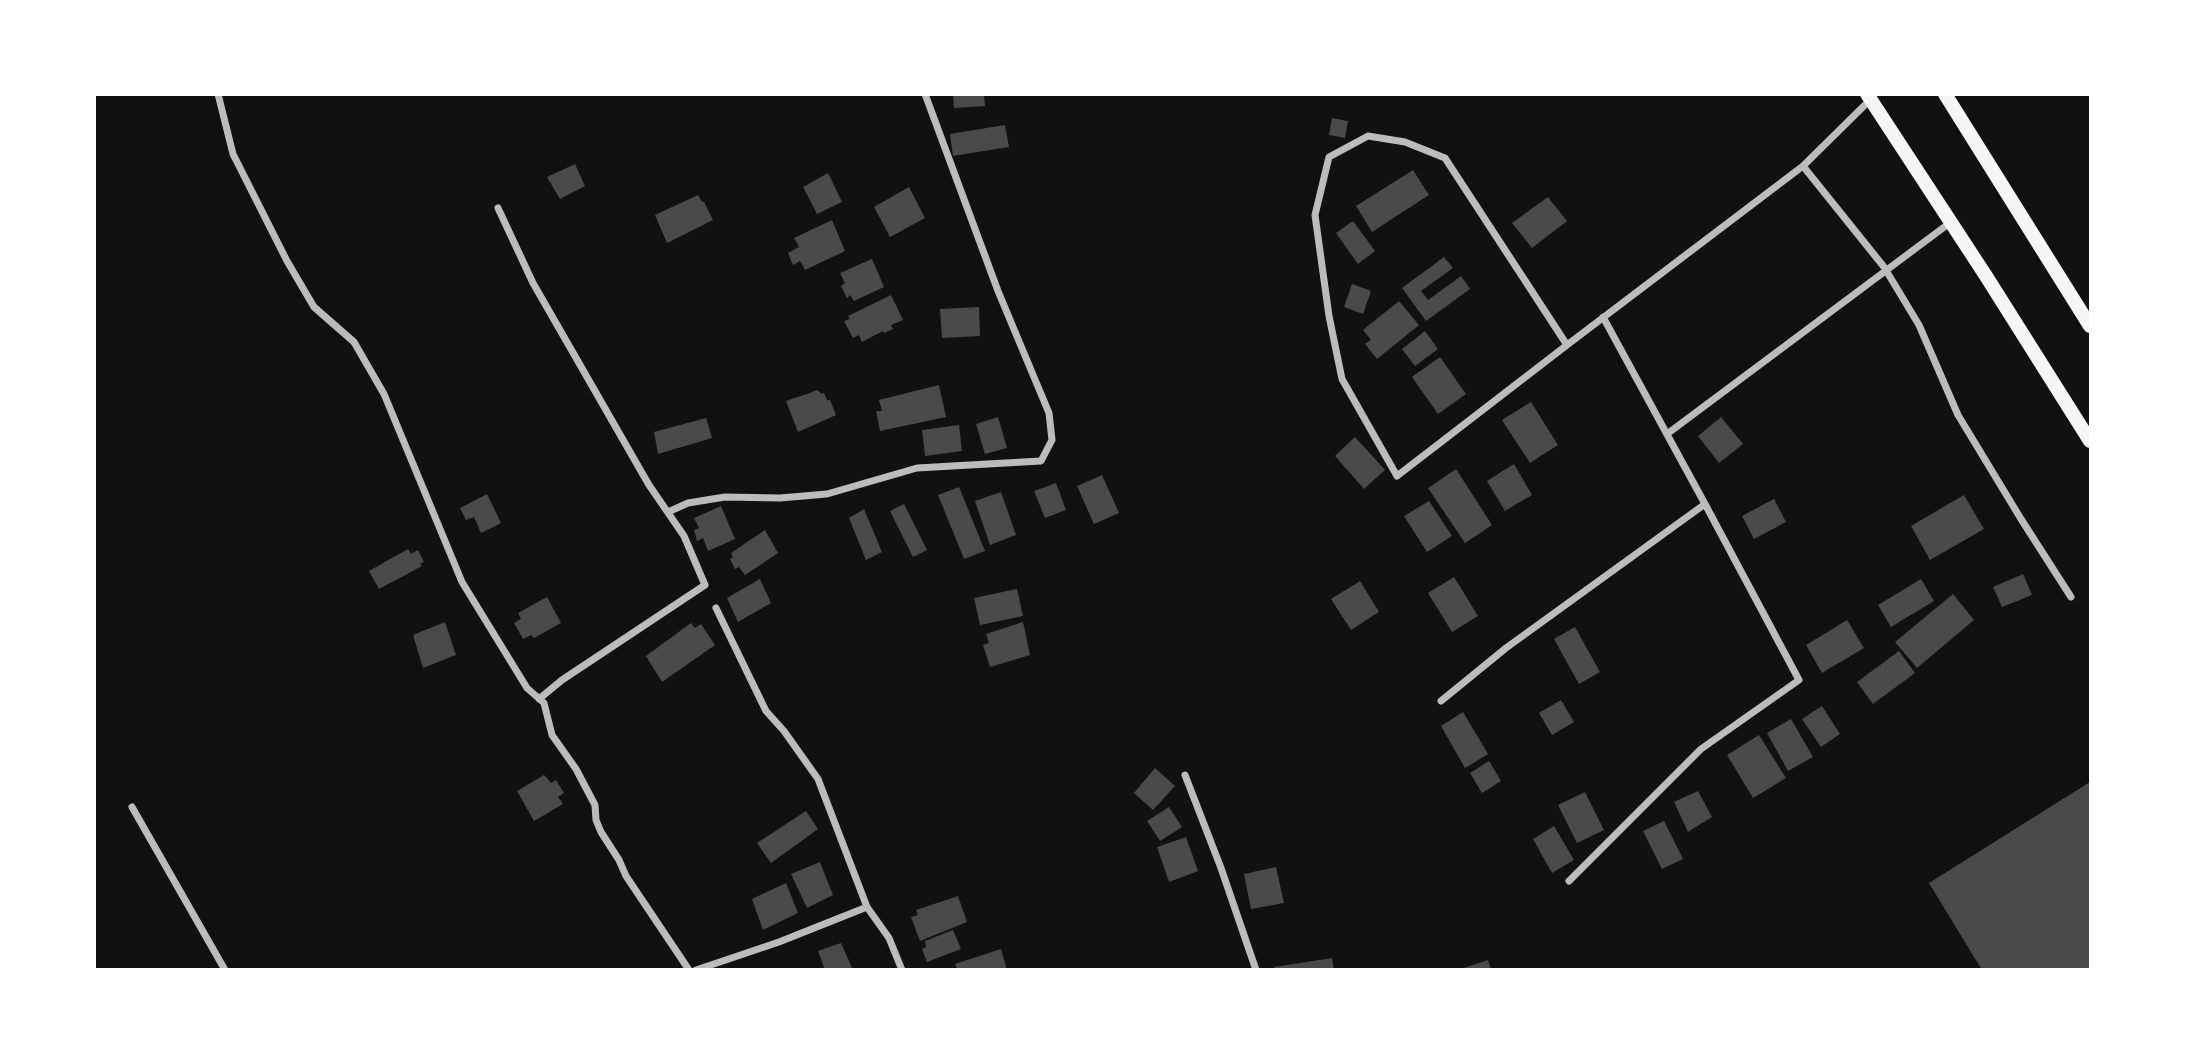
<!DOCTYPE html>
<html>
<head>
<meta charset="utf-8">
<style>
	body { margin:0 }
	#map { position:relative; width:2185px; height:1064px; overflow:hidden; background:#111; font-family:"Public Sans",sans-serif }
	canvas { display:block }
	.frame { position:absolute; inset:0; border:96px solid #fff; pointer-events:none }
</style>
</head>
<body>
<div id="map">
<canvas width="2185" height="1064"></canvas>
<div class="frame"></div>
</div>
<script>
const g = document.querySelector('canvas').getContext('2d');
g.lineJoin = 'round';
function fillPath(path, color) { g.fillStyle = color; g.fill(path, 'evenodd'); }
function stroke(path, color, width, dash) { g.strokeStyle = color; g.lineWidth = width; g.lineCap = dash ? 'butt' : 'round'; g.setLineDash(dash || []); g.stroke(path); }
fillPath(new Path2D(`
	M953 94H984L985 106 954 108Z
	M1332 118 1348 121 1345 138 1329 135Z
	M1005 125 1009 147 953 156 950 134Z
	M575 164 585 186 560 199 547 177Z
	M1413 170 1429 195 1372 232 1356 206Z
	M828 173 842 202 817 214 803 187Z
	M909 187 925 218 890 237 874 207Z
	M698 195 702 202H704L713 220 667 243 655 215Z
	M1548 197 1567 221 1532 248 1512 223Z
	M832 220 845 251 805 270 800 261 793 265 788 253 799 247 794 238Z
	M1353 221 1375 251 1358 264 1336 233Z
	M1444 257 1453 268 1421 291 1428 300 1461 276 1470 289 1426 321 1402 288Z
	M872 259 884 287 854 301 850 295 847 298 841 286 845 283 840 273Z
	M1352 284 1371 291 1363 314 1344 307Z
	M891 295 903 320 891 325 893 329 884 333 883 331 862 342 859 335 853 338 844 321 850 319 848 316Z
	M1399 301 1419 325 1377 359 1365 344 1371 340 1363 330Z
	M979 307 980 336 942 338 940 309Z
	M1425 331 1438 349 1415 366 1402 349Z
	M1440 357 1466 394 1438 414 1412 377Z
	M939 385 946 417 880 431 876 411H882L879 400Z
	M818 390 821 394 824 393 827 400H830L836 415 798 432 786 401Z
	M1531 402 1558 445 1530 463 1502 420Z
	M998 417 1007 448 985 454 976 424Z
	M1721 417 1743 444 1719 463 1698 436Z
	M706 418 712 438 658 454 654 432Z
	M959 425 962 451 925 456 922 430Z
	M1355 437 1385 470 1364 489 1335 456Z
	M1514 464 1532 495 1505 511 1487 481Z
	M1456 469 1492 525 1465 543 1428 488Z
	M1102 475 1119 513 1094 524 1077 486Z
	M1056 483 1066 510 1045 518 1034 491Z
	M959 487 985 551 964 559 938 495Z
	M1001 492 1016 535 990 545 975 501Z
	M487 494 501 523 481 533 474 517 466 520 460 508Z
	M1964 495 1984 529 1930 560 1911 526Z
	M1774 499 1786 522 1754 539 1742 516Z
	M1429 501 1452 536 1427 552 1404 516Z
	M904 504 927 550 913 557 890 511Z
	M721 506 735 539 708 551 703 538 697 541 694 530 699 528 694 518Z
	M864 509 882 552 866 560 849 518Z
	M765 530 778 553 745 575 739 567 735 569 730 559 733 557 731 553Z
	M408 549 411 554 418 550 424 562 420 564 422 566 379 589 369 571Z
	M2023 574 2032 595 2002 607 1993 587Z
	M1454 577 1478 616 1452 632 1428 593Z
	M760 579 771 603 738 622 727 598Z
	M1921 579 1934 601 1891 627 1878 605Z
	M1360 581 1379 612 1351 630 1331 599Z
	M1017 589 1023 616 980 625 974 598Z
	M1953 594 1974 620 1917 668 1895 642Z
	M547 597 561 623 534 638 531 635 523 639 514 623 521 619 518 613Z
	M1847 620 1864 648 1822 673 1806 645Z
	M445 622 456 655 423 668 413 635Z
	M1023 622 1030 655 990 667 983 645 989 643 986 634Z
	M691 623 695 628 701 624 715 645 662 682 646 656Z
	M1575 627 1600 672 1579 684 1554 639Z
	M1899 651 1915 673 1873 704 1857 682Z
	M1561 700 1574 722 1552 735 1539 713Z
	M1822 706 1840 734 1821 747 1802 719Z
	M1463 712 1488 754 1465 768 1441 726Z
	M1791 719 1813 757 1788 771 1767 733Z
	M1759 735 1786 778 1753 798 1727 755Z
	M1489 761 1501 781 1482 793 1470 773Z
	M1155 768 1175 786 1153 810 1134 793Z
	M544 775 551 783 556 780 564 793 558 797 563 804 534 821 517 791Z
	M2090 782V970H1982L1929 883Z
	M1698 791 1712 817 1688 832 1674 802Z
	M1585 792 1604 830 1577 843 1558 805Z
	M1169 807 1182 827 1160 841 1147 821Z
	M806 811 818 829 771 863 757 843Z
	M1664 821 1683 859 1662 869 1643 831Z
	M1554 826 1574 860 1552 873 1533 839Z
	M1186 837 1198 871 1169 882 1157 847Z
	M820 862 833 895 807 908 791 874Z
	M1276 867 1284 903 1251 909 1244 874Z
	M786 883 798 913 763 930 752 899Z
	M958 896 967 922 920 941 911 917 918 915 916 910Z
	M953 930 961 949 927 962 922 949 926 947 925 941Z
	M841 943 853 970H825L818 951Z
	M1001 949 1007 970H958L955 964Z
	M1332 958 1334 970H1275L1274 967Z
	M1488 960 1491 970H1461V969Z`), '#4a4a4a');
stroke(new Path2D(`
	M218 94 233 154 287 261 314 307 354 342 384 394 462 582 527 688 544 703 552 735 576 769 595 805 596 820 601 832 619 860 626 876 689 970
	M1870 100 1803 166 1884 267 1919 325 1958 415 2021 519 2071 597
	M498 208 533 283 649 485 684 536 705 585 562 680 539 699
	M1567 345 1397 476 1342 379 1329 316 1315 215 1329 157 1368 136 1405 142 1445 158 1567 345 1803 166
	M1667 434 1951 222
	M668 512 688 503 725 497 780 498 827 494 917 468 1041 461 1052 440 1049 413 998 291 925 94
	M716 608 766 711 784 731 818 779 867 907 889 938 902 970
	M1441 701 1506 648 1705 504 1603 317
	M1185 775 1221 868 1256 970
	M132 807 225 970
	M1569 881 1701 749 1799 680 1705 504
	M696 970 779 942 867 907`), '#bcbcbc', 7);
stroke(new Path2D(`
	M1867 94 1986 276 2090 441
	M1945 94 2090 326`), '#f5f5f5', 14);
</script>
</body>
</html>
